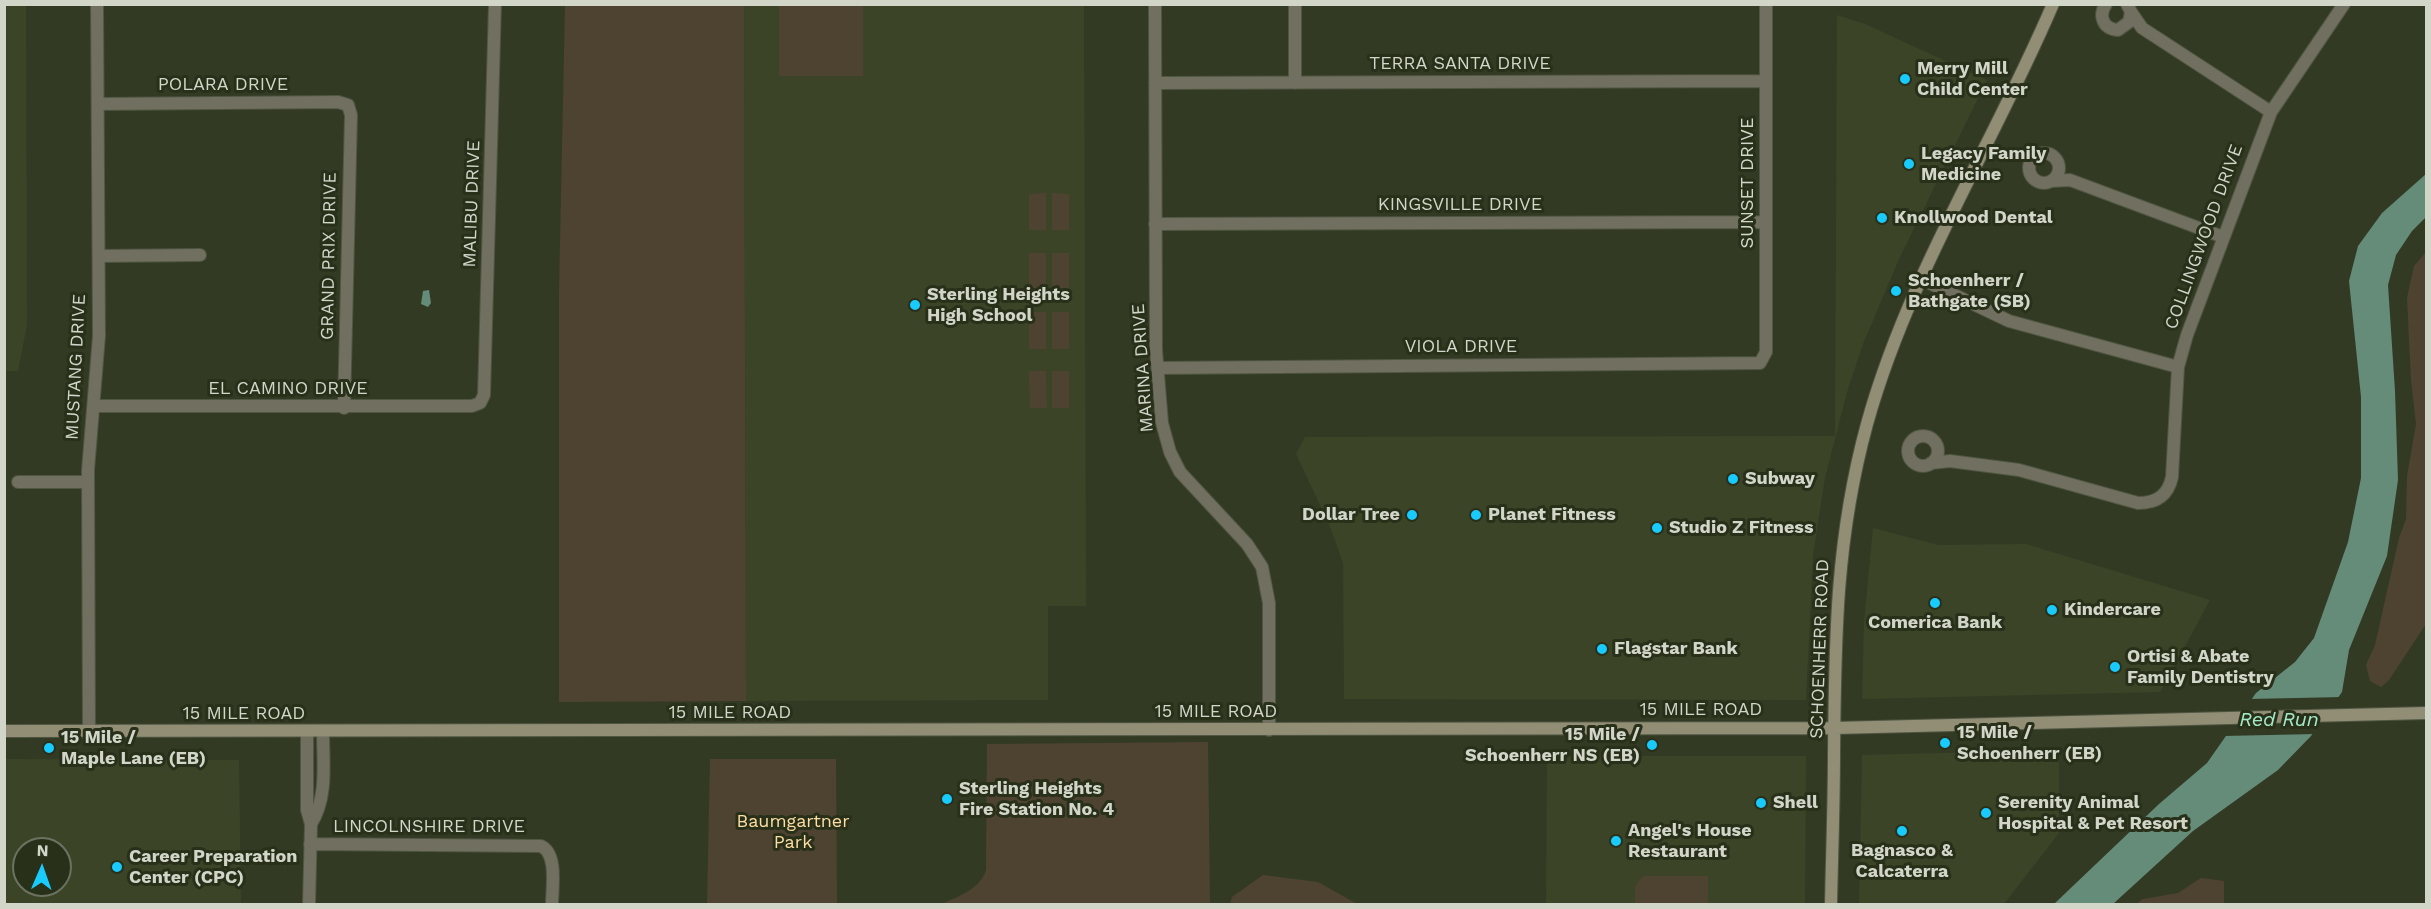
<!DOCTYPE html>
<html>
<head>
<meta charset="utf-8">
<style>
	body { margin:0 }
	#map { position:relative; width:2431px; height:909px; overflow:hidden; background:#333a24; font-family:"Work Sans",sans-serif }
	canvas { display:block }
	.frame { position:absolute; inset:0; border:6px solid #d1d6c9; pointer-events:none }
	.north { position:absolute; left:12px; top:837px; width:60px; height:60px; box-sizing:border-box; background:#29301a; border:2px solid #6c7260; border-radius:50%; rotate:2deg; font-size:16px; font-weight:700; line-height:24px; text-align:center; color:#d1d6c9 }
	.north::after { content:''; display:block; margin:auto; width:21px; height:27px; background:#19cafc; clip-path:polygon(50% 0,100% 100%,50% 72%,0 100%) }
</style>
</head>
<body>
<div id="map">
<canvas width="2431" height="909"></canvas>
<div class="frame"></div>
<div class="north">N</div>
</div>
<script>
const g = document.querySelector('canvas').getContext('2d');
g.lineJoin = 'round';
function fillPath(path, color) { g.fillStyle = color; g.fill(path, 'evenodd'); }
function stroke(path, color, width, dash) { g.strokeStyle = color; g.lineWidth = width; g.lineCap = dash ? 'butt' : 'round'; g.setLineDash(dash || []); g.stroke(path); }
function label(font, color, halo, rows, align = 'center') {
  g.font = font + ' "Work Sans",sans-serif'; g.lineWidth = 6; g.setLineDash([]); g.textBaseline = 'middle'; g.strokeStyle = halo; g.fillStyle = color; for (const [text, x, y, turn = 0] of rows) {
    g.save(); g.translate(x, y); g.rotate((+turn || 0) * Math.PI / 180); g.textAlign = isNaN(turn) ? turn : align; if (halo) g.strokeText(text, 0, 0); g.fillText(text, 0, 0); g.restore();
  }
}
fillPath(new Path2D(`
	M4 5H26L27 325 18 371H4Z
	M744 5H1084L1086 606H1048V700L746 701Z
	M1837 15 1865 24 1987 80 1899 259 1863 344 1847 392 1825 478 1813 555 1806 700 1344 699 1343 563 1329 524 1296 454 1305 437 1835 436Z
	M1873 528 1938 545 2026 544 2210 600 2160 692 1862 699 1864 622Z
	M2059 750V833L2004 904H1859L1862 755Z
	M1547 756H1806L1805 904H1546Z
	M5 759 239 760 241 904H5ZM24 849H60V885H24Z`), '#3b4427');
fillPath(new Path2D(`
	M565 5H744L746 701 559 702V291Z
	M779 5H863V76H779Z
	M1046 193V230H1029V194Z
	M1052 193 1069 194V230H1052Z
	M2426 252V624L2389 680 2381 687 2370 681 2366 665 2375 645 2399 538 2406 519 2407 476 2416 424 2411 380 2407 298 2414 266Z
	M1029 253H1046V290H1029Z
	M1052 253H1069V290H1052Z
	M1029 312H1046V349H1029Z
	M1052 312H1069V349H1052Z
	M1029 371H1046L1047 408H1030Z
	M1052 371H1069V408H1052Z
	M1208 742 1210 904H942C959 896 980 889 986 870L987 744Z
	M710 759H836L837 904H707Z
	M1263 875 1318 882 1357 904H1230L1232 897Z
	M1643 876H1708V904H1635V886Z
	M2201 878 2224 881V904H2136L2143 899 2178 893Z`), '#4e4331');
fillPath(new Path2D(`
	M2426 174V217L2412 231 2396 255 2388 285 2395 391 2398 480 2387 556 2349 650 2342 692 2311 736 2278 770 2193 831 2113 904H2054L2159 804 2207 763 2256 693 2295 662 2314 638 2348 542 2361 478V397L2349 281 2358 246 2382 213Z
	M429 290 431 303 428 307 421 304 423 291Z`), '#648c79');
fillPath(new Path2D(`
	M2343 697 2316 734 2223 736 2248 699Z`), '#333a24');
const minor = new Path2D(`
	M1155 4 1156 350 1162 423 1170 452 1180 472 1247 544 1262 567 1269 603V730
	M1295 4V83
	M2106 4C2098 16 2103 29 2118 30L2129 22 2131 12 2127 4
	M2131 12 2142 28 2271 112
	M1155 83 1766 81
	M98 104 338 102 348 105 351 115 344 408
	M2029 168a15 15 0 1 1 30 0a15 15 0 1 1-30 0Z
	M2051 181 2070 180 2223 237
	M1155 224 1766 222
	M99 256 200 255
	M1921 279 2009 321 2178 367
	M1158 368 1760 363 1766 352V4
	M94 406H472L480 403 484 395 495 4
	M1908 451a15 15 0 1 1 30 0a15 15 0 1 1-30 0Z
	M1931 463 1950 461 2019 470 2138 503C2156 503 2168 496 2172 477L2178 367 2187 335 2271 112 2344 4
	M18 482H88
	M89 731 88 470 99 336 97 4
	M307 732V810L311 824 309 904
	M311 824C328 797 323 763 323 732
	M310 844 541 846C558 854 552 888 552 904`);
const secondary = new Path2D(`
	M4 731 1835 728 2426 713
	M1831 904C1832 854 1834 803 1834 753 1835 637 1836 537 1867 424 1908 276 1993 145 2053 4`);
stroke(minor, '#4f5642', 14);
stroke(secondary, '#4f5642', 14);
stroke(minor, '#716f5f', 12);
stroke(secondary, '#918e75', 12);
for (const [x, y, r, color] of [
	[1905,79,6,"#19cafc"],
	[1909,164,6,"#19cafc"],
	[1882,218,6,"#19cafc"],
	[1896,291,6,"#19cafc"],
	[915,305,6,"#19cafc"],
	[1733,479,6,"#19cafc"],
	[1412,515,6,"#19cafc"],
	[1476,515,6,"#19cafc"],
	[1657,528,6,"#19cafc"],
	[1935,603,6,"#19cafc"],
	[2052,610,6,"#19cafc"],
	[1602,649,6,"#19cafc"],
	[2115,667,6,"#19cafc"],
	[1945,743,6,"#19cafc"],
	[1652,745,6,"#19cafc"],
	[49,748,6,"#19cafc"],
	[947,799,6,"#19cafc"],
	[1761,803,6,"#19cafc"],
	[1986,813,6,"#19cafc"],
	[1902,831,6,"#19cafc"],
	[1616,841,6,"#19cafc"],
	[117,867,6,"#19cafc"]
]) { const dot = new Path2D(); dot.arc(x, y, r, 0, 2 * Math.PI); g.fillStyle = color; g.fill(dot); stroke(dot, '#29301a', 2); }
label('18px', '#d1d6c9', '#29301a', [
	["TERRA SANTA DRIVE",1460,64],
	["POLARA DRIVE",223,85],
	["SUNSET DRIVE",1748,183,-90],
	["MALIBU DRIVE",472,204,-88],
	["KINGSVILLE DRIVE",1460,205],
	["COLLINGWOOD DRIVE",2204,237,-70],
	["GRAND PRIX DRIVE",329,256,-89],
	["VIOLA DRIVE",1461,347],
	["MUSTANG DRIVE",76,367,-87],
	["MARINA DRIVE",1143,368,-94],
	["EL CAMINO DRIVE",288,389],
	["SCHOENHERR ROAD",1820,649,-88],
	["15 MILE ROAD",1701,710],
	["15 MILE ROAD",1216,712],
	["15 MILE ROAD",730,713],
	["15 MILE ROAD",244,714],
	["LINCOLNSHIRE DRIVE",429,827]
]);
label('bold 18px', '#d1d6c9', '#29301a', [
	["Merry Mill",1917,69],
	["Child Center",1917,90],
	["Legacy Family",1921,154],
	["Medicine",1921,175],
	["Knollwood Dental",1894,218],
	["Schoenherr /",1908,281],
	["Bathgate (SB)",1908,302],
	["Sterling Heights",927,295],
	["High School",927,316],
	["Subway",1745,479],
	["Dollar Tree",1400,515,"right"],
	["Planet Fitness",1488,515],
	["Studio Z Fitness",1669,528],
	["Kindercare",2064,610],
	["Comerica Bank",1935,623,"center"],
	["Flagstar Bank",1614,649],
	["Ortisi & Abate",2127,657],
	["Family Dentistry",2127,678],
	["15 Mile /",1957,733],
	["Schoenherr (EB)",1957,754],
	["15 Mile /",1640,735,"right"],
	["Schoenherr NS (EB)",1640,756,"right"],
	["15 Mile /",61,738],
	["Maple Lane (EB)",61,759],
	["Sterling Heights",959,789],
	["Fire Station No. 4",959,810],
	["Shell",1773,803],
	["Serenity Animal",1998,803],
	["Hospital & Pet Resort",1998,824],
	["Angel's House",1628,831],
	["Restaurant",1628,852],
	["Bagnasco &",1902,851,"center"],
	["Calcaterra",1902,872,"center"],
	["Career Preparation",129,857],
	["Center (CPC)",129,878]
], 'left');
label('18px', '#fddda2', '#29301a', [
	["Baumgartner",793,822],
	["Park",793,843]
]);
label('italic 20px', '#a3e8c7', '#29301a', [
	["Red Run",2279,720]
]);
</script>
</body>
</html>
